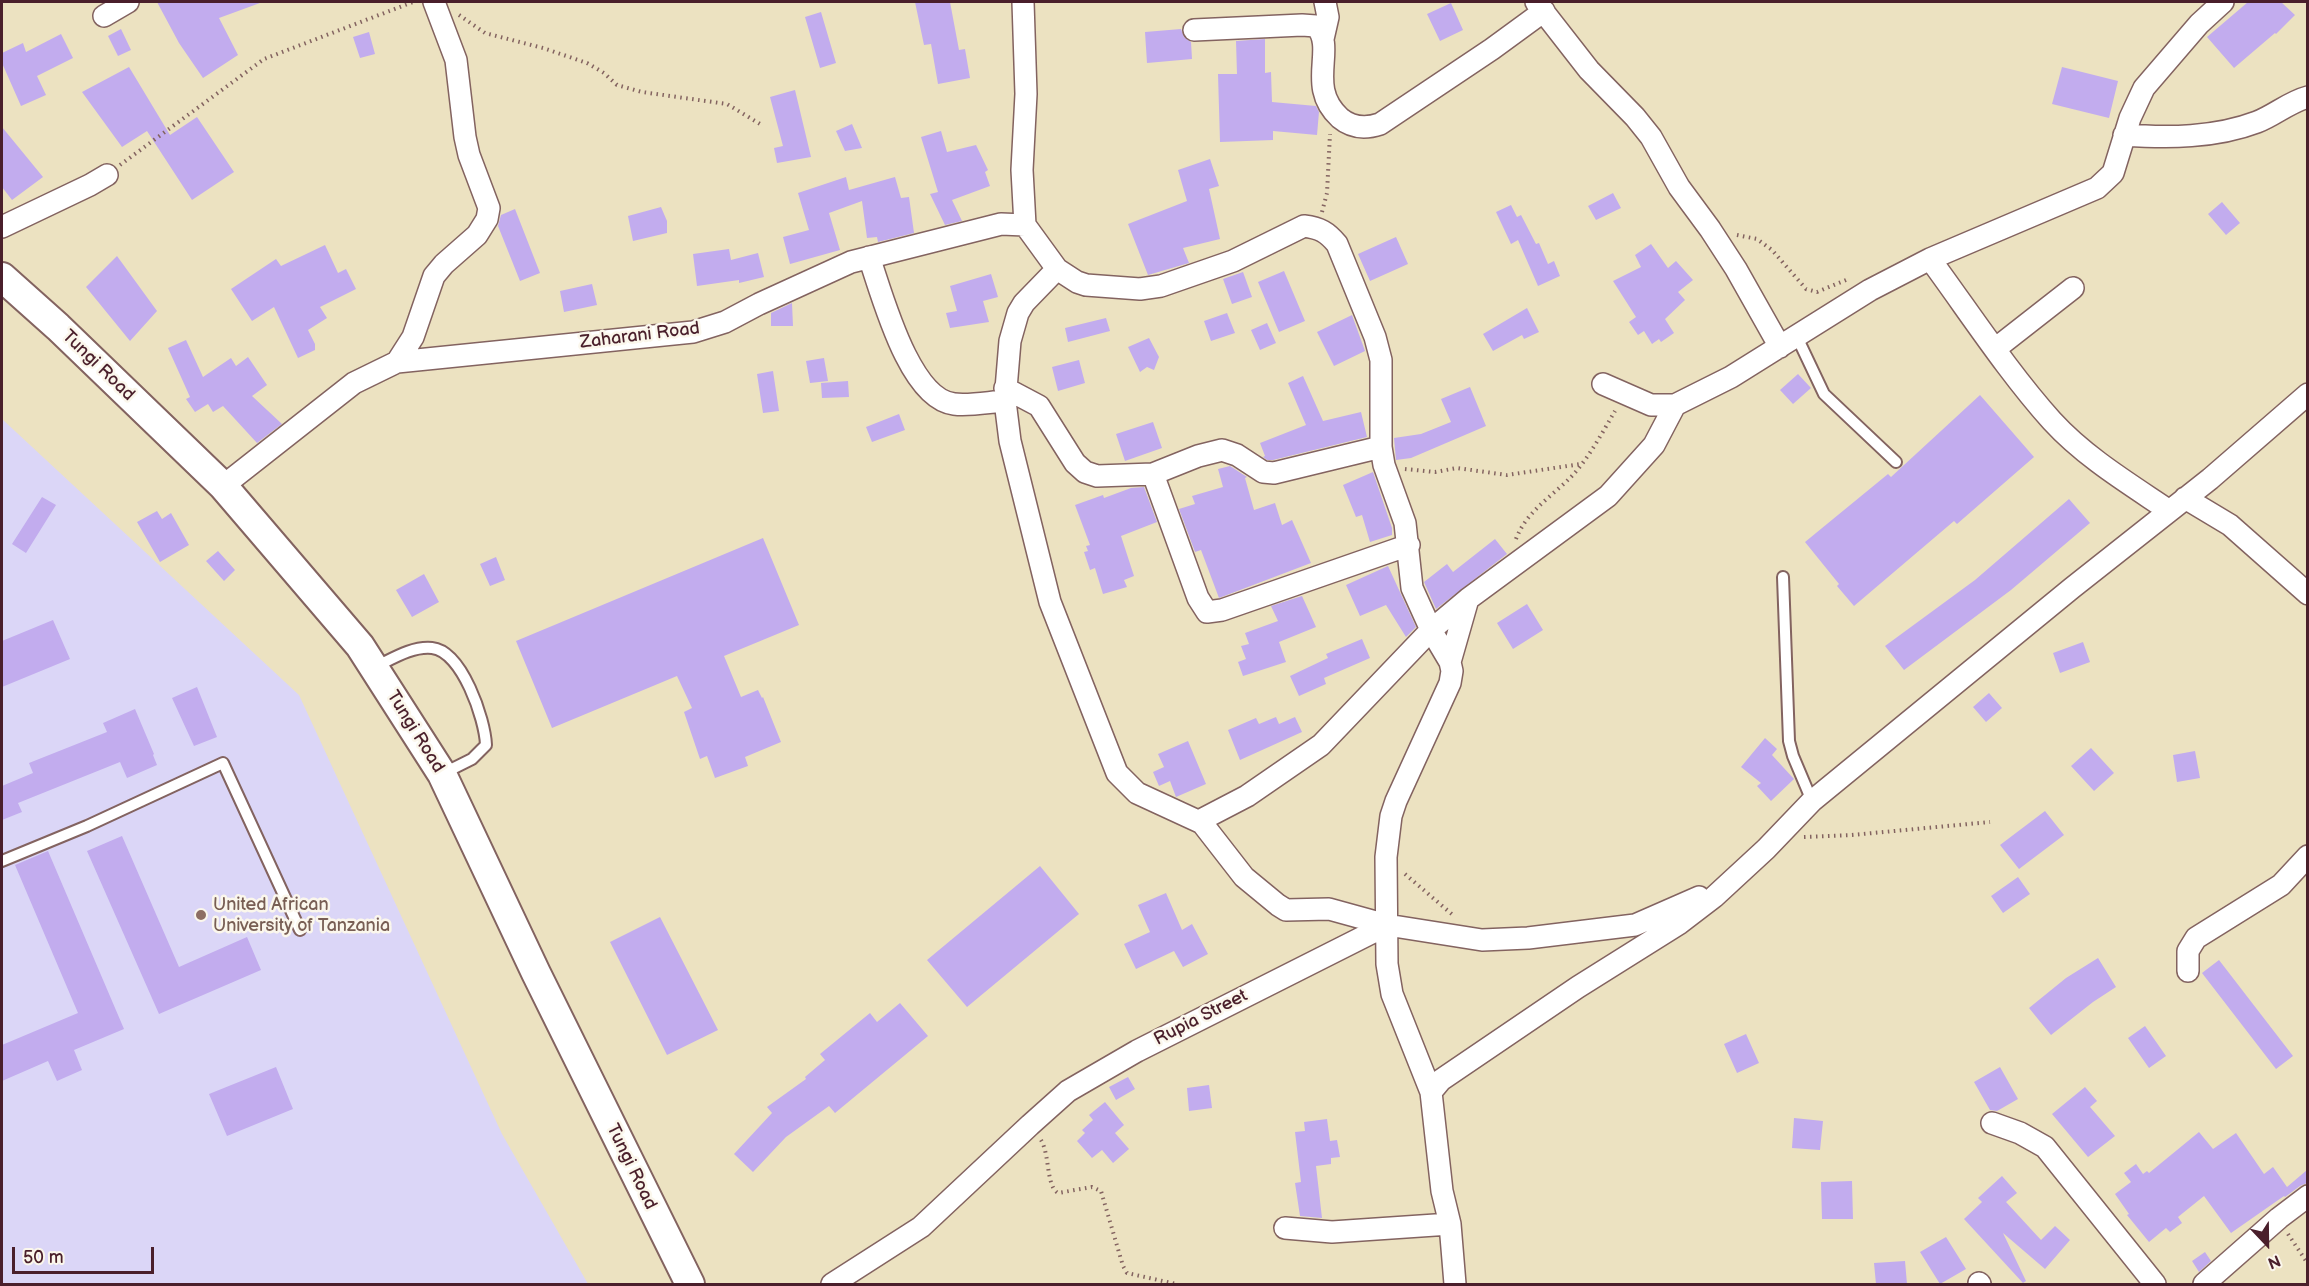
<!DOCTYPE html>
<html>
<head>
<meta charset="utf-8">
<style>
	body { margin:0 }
	#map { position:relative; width:2309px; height:1286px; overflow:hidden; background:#ece2c1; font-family:"Balsamiq Sans",sans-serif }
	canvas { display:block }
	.frame { position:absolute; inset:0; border:3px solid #4a1f2b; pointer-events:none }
	.north { position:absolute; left:2237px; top:1214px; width:60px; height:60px; -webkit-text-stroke:4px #fbf7ec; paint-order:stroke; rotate:158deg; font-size:16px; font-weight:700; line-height:24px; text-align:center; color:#4a1f2b }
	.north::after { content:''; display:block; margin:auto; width:21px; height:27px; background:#4a1f2b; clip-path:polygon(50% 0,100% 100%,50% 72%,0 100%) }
	.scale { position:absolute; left:12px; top:1247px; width:142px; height:27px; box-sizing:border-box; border:3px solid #4a1f2b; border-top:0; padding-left:8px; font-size:18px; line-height:21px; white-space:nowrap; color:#4a1f2b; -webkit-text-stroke:4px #fbf7ec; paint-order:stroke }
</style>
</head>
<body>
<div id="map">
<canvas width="2309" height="1286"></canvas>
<div class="frame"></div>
<div class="north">N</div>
<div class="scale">50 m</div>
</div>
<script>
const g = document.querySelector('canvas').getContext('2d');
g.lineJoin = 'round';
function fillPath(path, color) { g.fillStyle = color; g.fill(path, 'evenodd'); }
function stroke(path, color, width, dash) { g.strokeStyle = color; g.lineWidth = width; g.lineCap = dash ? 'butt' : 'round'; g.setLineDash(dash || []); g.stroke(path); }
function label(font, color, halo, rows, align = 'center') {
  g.font = font + ' "Balsamiq Sans",sans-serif'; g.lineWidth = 5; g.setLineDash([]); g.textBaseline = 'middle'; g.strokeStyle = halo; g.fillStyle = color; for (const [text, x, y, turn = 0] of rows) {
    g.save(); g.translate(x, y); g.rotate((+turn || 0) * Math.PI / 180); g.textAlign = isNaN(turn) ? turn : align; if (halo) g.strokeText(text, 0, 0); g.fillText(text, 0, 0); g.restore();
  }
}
fillPath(new Path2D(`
	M2 419 299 695 502 1134 588 1284H2Z`), '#dbd6f7');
fillPath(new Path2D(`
	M157 2H260V3L219 18 238 55 203 78 179 43Z
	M915 2H950L959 50 965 49 970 78 938 84 931 44 924 45Z
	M2248 2H2281L2295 15 2276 34 2275 33 2234 68 2207 37Z
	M1451 3 1463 30 1440 41 1427 14Z
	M821 12 836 63 820 68 805 17Z
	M121 29 131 50 118 56 108 36Z
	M1181 29 1184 37 1191 42 1192 59 1147 63 1145 32Z
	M369 32 375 54 360 58 353 37Z
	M61 34 73 58 37 76 46 95 21 106 2 63V53L23 43 26 52Z
	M1265 39V73L1271 72 1272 102 1316 106 1319 112 1317 135 1273 131V140L1220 142 1218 74H1237L1236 41Z
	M129 67 170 135 197 117 234 172 192 200 147 131 122 147 82 92Z
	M2062 67 2118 81 2109 118 2052 104Z
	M795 90 811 157 777 163 774 148 783 146 770 97Z
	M852 124 862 148 845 151 836 131Z
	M2 127 43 177 12 200 2 187Z
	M941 131 947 152 976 145 988 170 985 172 990 186 952 200 962 221 945 225 930 194 938 192 921 137Z
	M1210 159 1219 186 1209 189 1220 239 1183 248 1189 263 1148 275 1128 224 1187 201 1178 170Z
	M846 177 849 190 895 177 901 198 909 197 914 233 878 242 877 237 867 238 862 201 829 213 840 250 790 264 783 237 809 230 798 193Z
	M1613 193 1621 208 1596 220 1588 206Z
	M2222 202 2240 223 2226 235 2208 214Z
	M1511 205 1517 217 1521 215 1536 244 1539 243 1548 264 1554 261 1560 276 1538 286 1518 240 1511 244 1496 212Z
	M661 207 667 221V233L633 241 628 216Z
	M515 209 540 273 520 281 498 226 501 215Z
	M1396 237 1408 264 1370 281 1358 254Z
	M1651 244 1668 268 1676 261 1693 280 1678 292 1685 300 1665 319 1674 333 1661 342 1659 339 1652 344 1644 331 1638 335 1629 322 1636 317 1613 281 1641 267 1635 255Z
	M325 245 338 273 346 269 356 289 320 307 327 318 308 330 315 344V350L298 358 274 307 252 321 231 289 276 259 281 266Z
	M729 249 731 260 758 253 764 277 739 283V280L697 286 693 254Z
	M117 256 157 311 130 341 86 287Z
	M1284 271 1305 321 1279 332 1258 282Z
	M1243 272 1252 297 1232 304 1223 279Z
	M991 274 998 297 983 301 989 322 950 328 946 313 957 311 950 286Z
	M592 284 597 305 564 312 560 291Z
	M792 303 793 326H771V313Z
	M1527 308 1539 332 1524 339 1522 335 1493 351 1483 334Z
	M1227 313 1235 333 1211 341 1204 321Z
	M1352 315 1365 351 1334 366 1317 332Z
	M1106 318 1110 331 1068 342 1065 328Z
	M1267 323 1276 343 1260 350 1251 330Z
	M1149 338 1159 357 1154 370 1147 367 1140 372 1128 347Z
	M186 340 203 377 231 358 236 366 248 357 267 385 252 396 282 424 257 443 223 406 213 412 208 404 195 412 186 399 190 397 168 348Z
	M824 358 828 381 810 383 806 361Z
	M1079 360 1085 383 1058 391 1052 367Z
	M773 371 779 411 763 413 757 374Z
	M1798 374 1811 388 1793 404 1780 390Z
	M1303 376 1323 421 1361 412 1367 437 1273 460H1267L1263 457 1265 456 1260 443 1306 425 1288 383Z
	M848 381 849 397 822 398 821 383Z
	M1470 387 1486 426 1411 458 1396 460 1394 438 1421 434 1451 422 1441 399Z
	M1980 395 2034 457 1957 524 1954 521 1854 606 1837 586 1839 584 1805 542 1888 474 1891 477Z
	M899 414 905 430 872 442 866 427Z
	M1153 422 1162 448 1125 461 1116 434Z
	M1230 466 1247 477 1245 478 1254 510 1275 503 1282 525 1292 520 1311 563 1219 598 1201 550 1195 552 1179 509 1195 504 1192 496 1223 487 1218 469Z
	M1373 472 1392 528V535L1370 542 1362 515 1356 517 1343 485Z
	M1144 487 1157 522 1121 536 1134 576 1124 580 1127 587 1103 594 1095 568 1090 570 1084 552 1088 551 1086 546 1090 545 1075 505 1103 495 1104 498 1131 488Z
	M42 497 56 505 26 553 12 544Z
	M2069 499 2090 523 2011 590 1904 670 1885 646 1975 580Z
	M157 511 162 519 171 513 189 545 160 562 137 522Z
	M763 538 799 625 724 656 741 697 758 690 762 698 763 697 781 742 745 757 748 766 715 778 707 756 700 759 684 712 692 708 677 676 552 728 516 641Z
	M1495 539 1507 554 1436 609 1424 582 1447 564 1453 572Z
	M218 551 235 570 224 581 206 561Z
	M496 557 505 580 490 586 480 564Z
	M1388 566 1416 627 1406 637 1386 605 1360 616 1346 585Z
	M424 574 439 602 412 617 396 590Z
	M1302 596 1316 627 1279 642 1286 662 1243 676 1238 662 1246 659 1241 646 1249 644 1245 633 1278 621 1271 606Z
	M1527 604 1543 630 1513 649 1497 623Z
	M53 620 70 659 2 687V641Z
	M1362 639 1370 658 1324 678 1326 684 1299 696 1290 676 1328 658 1326 654Z
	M2083 642 2090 662 2060 673 2053 653Z
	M197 687 217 737 194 746 172 698Z
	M1989 693 2002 708 1986 722 1973 707Z
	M135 709 154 754 153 755 157 765 127 778 120 762 18 803 22 812 2 820V786L33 773 29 763 107 732 103 723Z
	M1276 717 1279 724 1295 717 1302 732 1240 760 1228 730 1256 718 1259 724Z
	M1765 738 1777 749 1772 755 1794 779 1771 801 1757 786 1761 783 1741 767Z
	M1188 741 1206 784 1176 797 1170 781 1159 786 1153 772 1164 767 1158 754Z
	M2091 748 2114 773 2094 791 2071 766Z
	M2195 751 2200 778 2177 782 2173 755Z
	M2045 811 2064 835 2019 869 2000 845Z
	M122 836 179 967 247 937 261 970 159 1014 87 851Z
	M48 851 124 1029 74 1050 82 1070 57 1081 48 1061 2 1081V1045L78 1013 15 865Z
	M1040 866 1079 914 967 1007 927 960Z
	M2018 877 2030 894 2003 913 1991 896Z
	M1166 893 1182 930 1192 924 1208 954 1183 967 1174 951 1136 969 1124 944 1150 932 1138 905Z
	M660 917 718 1030 667 1055 610 942Z
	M2098 958 2116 987 2093 1002 2051 1035 2029 1008 2066 978Z
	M2219 960 2293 1056 2276 1069 2202 973Z
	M900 1003 928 1036 835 1113 829 1106 786 1137 753 1172 734 1154 772 1113 767 1107 806 1079 805 1077 825 1060 820 1054 870 1013 877 1022Z
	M2145 1026 2166 1056 2149 1068 2128 1038Z
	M1746 1034 1759 1063 1737 1073 1724 1044Z
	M276 1067 293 1109 227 1136 209 1094Z
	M2000 1067 2018 1099 1997 1111 1990 1110 1974 1082Z
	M1128 1077 1135 1089 1116 1100 1109 1087Z
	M1209 1085 1212 1108 1189 1111 1187 1088Z
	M2085 1087 2097 1101 2090 1107 2115 1136 2088 1157 2052 1114Z
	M1105 1102 1124 1125 1115 1133 1129 1149 1113 1163 1102 1150 1092 1158 1077 1141 1085 1133 1082 1130 1093 1120 1089 1115Z
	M1794 1118 1823 1121 1820 1150 1792 1148Z
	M1327 1119 1330 1141 1337 1140 1340 1157 1331 1158V1164L1316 1166 1322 1218 1300 1216 1295 1183 1301 1182 1295 1132 1305 1131 1304 1122Z
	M2199 1132 2213 1149 2236 1133 2264 1174 2273 1167 2287 1187 2307 1170V1183L2300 1186 2285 1197 2284 1196 2231 1233 2204 1196 2178 1217 2182 1223 2170 1232 2166 1228 2149 1242 2127 1215 2129 1214 2115 1194 2131 1182 2124 1173 2136 1164 2143 1174 2147 1171 2149 1173Z
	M2002 1176 2017 1193 2006 1202 2041 1240 2055 1226 2070 1240 2045 1269 2003 1233 2026 1281 2023 1283 1964 1219 1982 1202 1978 1198Z
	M1852 1181 1853 1219H1822L1821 1182Z
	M1946 1237 1966 1269 1940 1284 1920 1252Z
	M2205 1252 2211 1261 2199 1272 2192 1261Z
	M1905 1261 1907 1284H1876L1874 1263Z`), '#c2acee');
const service = new Path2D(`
	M1797 337 1824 394 1896 462
	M1783 577 1789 741 1793 756 1812 801
	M375 667C392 659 412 646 432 648 462 651 485 719 486 745L472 759 442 774
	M2 861 87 826 223 763 300 930`);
const minor = new Path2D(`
	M1023 2 1026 94 1022 170 1025 225
	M1536 2 1589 70 1635 117 1651 137 1679 187 1710 229 1736 269 1780 347
	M104 16 128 2
	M1194 30 1302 25 1316 26C1337 49 1305 86 1340 118 1352 128 1365 129 1380 124L1492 49 1544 11
	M1323 39 1328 17 1325 2
	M2124 135C2168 138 2215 138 2257 122 2275 115 2289 102 2308 97
	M2 227 90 185 107 175
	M869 257C882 294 909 399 954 404 970 406 989 402 1005 401
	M1930 259C1969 312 2008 372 2052 421 2085 457 2128 483 2168 510
	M1057 269 1024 303 1018 313 1010 341 1005 401 1010 441 1050 602 1117 773 1137 793 1202 823 1244 877 1278 905 1286 910 1329 909 1387 925
	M1995 349 2073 288
	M397 362 413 337 434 276 444 264 477 235 487 219 489 208 469 155 465 137 456 60 434 2
	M1603 384 1651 405H1675L1731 377 1870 290 1930 259 2097 188 2113 173 2130 118 2144 88 2199 24 2223 2
	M1005 388 1039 406 1075 463 1085 472 1097 476 1153 474 1198 456 1222 450 1237 455 1263 472 1274 473 1381 447
	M1153 474 1198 598 1207 612 1222 610 1409 545
	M223 486 354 383 397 362 693 332 725 322 759 304 851 262 1001 224 1025 225 1057 269 1077 282 1086 285 1140 289 1161 286 1233 261 1304 226C1320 228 1327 232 1337 244L1375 337 1381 360V447L1384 465 1405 523 1412 588 1431 630 1450 662 1452 671 1450 683 1396 801 1391 816 1386 857 1387 964 1392 994 1431 1092
	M2185 498 2230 525 2308 594
	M1450 662 1468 599
	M1199 821 1247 796 1321 745 1431 630 1468 599 1608 496 1654 445 1675 405
	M2188 971V951L2196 938 2281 885 2308 856
	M1992 1123 2020 1133 2045 1147 2155 1284
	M1285 1228 1332 1232 1450 1224
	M1979 1283 1980 1284
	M832 1284 921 1227 1030 1125 1068 1091 1137 1051 1387 925 1482 940 1528 938 1635 925 1699 897
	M1455 1284 1450 1224 1442 1191 1431 1092 1441 1080 1578 987 1680 923 1714 897 1766 849 1812 801 2072 588 2210 479 2308 394
	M2204 1284 2279 1218 2308 1196`);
const secondary = new Path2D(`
	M2 277 58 327 223 486 360 646 442 774 536 973 690 1284`);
stroke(service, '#836360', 14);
stroke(minor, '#836360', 24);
stroke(secondary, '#836360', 32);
stroke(new Path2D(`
	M459 15 485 33 543 48 587 63 604 73 617 85 642 92 727 104 760 124
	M120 165 264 59 413 2
	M1322 212 1327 193 1330 134
	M1737 235 1757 239 1772 250 1806 289 1817 292 1846 280
	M1405 469 1435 472 1457 468 1507 475 1581 464
	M1516 539C1526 512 1552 496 1571 477 1589 458 1602 433 1615 411
	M1804 837 1852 835 1990 822
	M1405 874 1454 916
	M1041 1140C1050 1155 1046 1186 1058 1193L1092 1187 1101 1191 1123 1266 1127 1273 1176 1284
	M2288 1234 2308 1264`), '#836360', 4, [1.5, 4.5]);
stroke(service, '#fff', 10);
stroke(minor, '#fff', 21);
stroke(secondary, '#fff', 28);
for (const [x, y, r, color] of [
	[201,915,6,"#8d6e63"]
]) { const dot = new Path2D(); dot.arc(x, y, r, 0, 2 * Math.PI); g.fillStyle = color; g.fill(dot); stroke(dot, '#fbf7ec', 2); }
label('18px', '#4a1f2b', '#fbf7ec', [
	["Zaharani Road",640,336,-7],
	["Tungi Road",98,366,44],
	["Tungi Road",415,732,58],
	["Rupia Street",1201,1018,-27],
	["Tungi Road",631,1167,64]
]);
label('18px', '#785e54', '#fbf7ec', [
	["United African",213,905],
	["University of Tanzania",213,926]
], 'left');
</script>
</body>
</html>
